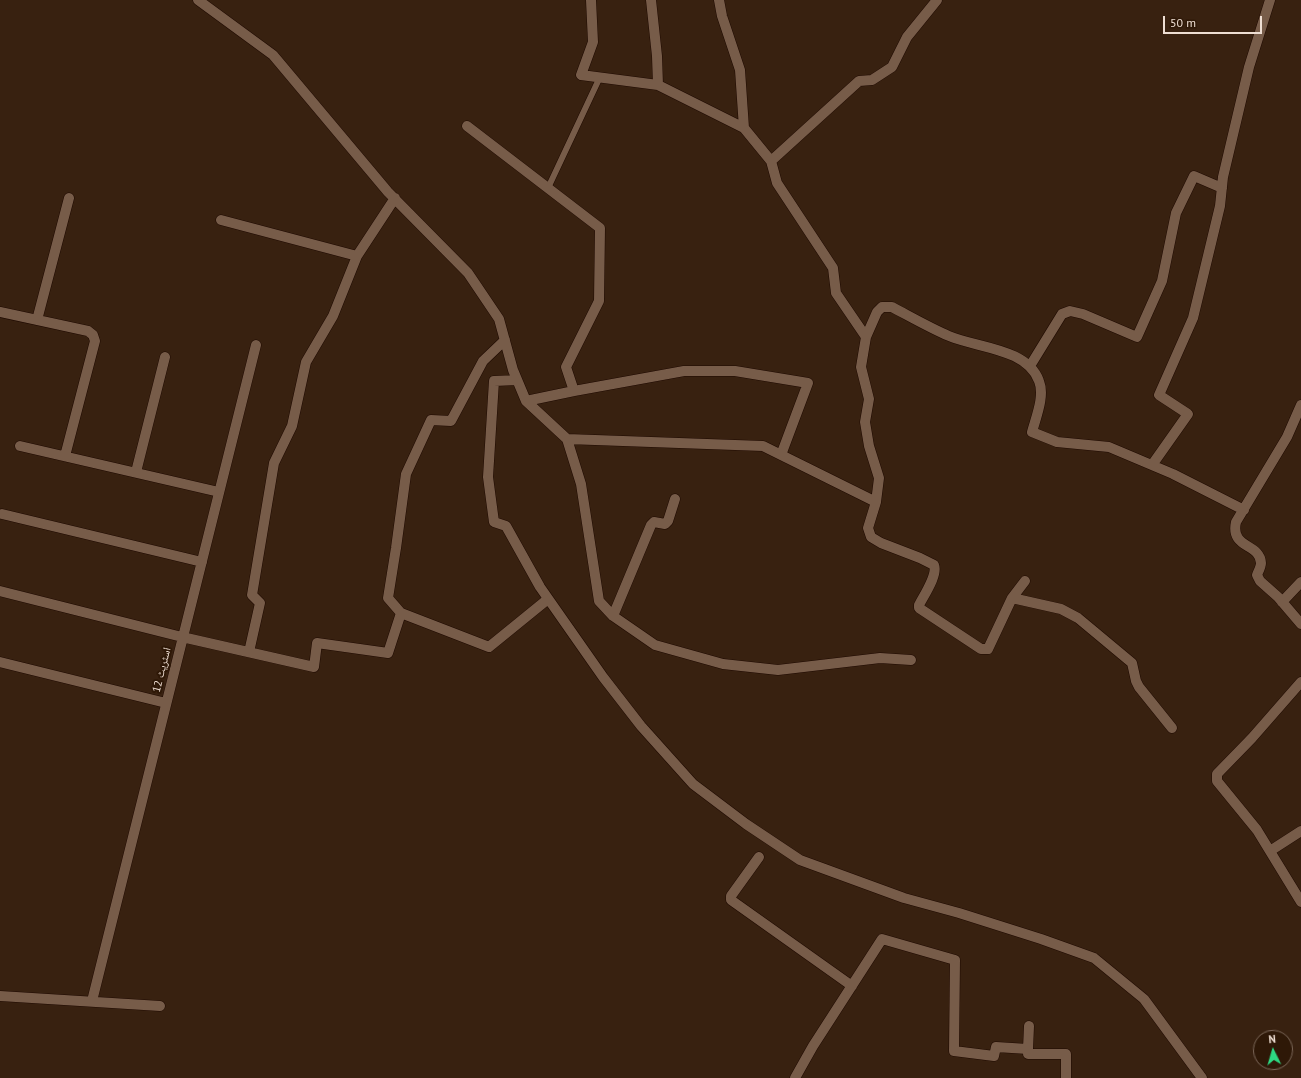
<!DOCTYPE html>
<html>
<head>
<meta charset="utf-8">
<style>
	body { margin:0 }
	#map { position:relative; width:1301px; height:1078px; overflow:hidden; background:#382110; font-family:"PT Sans",sans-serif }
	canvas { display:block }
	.north { position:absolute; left:1253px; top:1030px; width:40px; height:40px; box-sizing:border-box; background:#2e1807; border:1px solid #7b6759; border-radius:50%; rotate:355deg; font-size:11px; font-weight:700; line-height:16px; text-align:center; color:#eeded3 }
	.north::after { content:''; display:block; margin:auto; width:14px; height:18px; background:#2dd883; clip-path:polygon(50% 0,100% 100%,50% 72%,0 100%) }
	.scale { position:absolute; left:1163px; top:16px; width:99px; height:18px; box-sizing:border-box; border:2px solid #eeded3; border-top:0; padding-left:5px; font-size:12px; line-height:14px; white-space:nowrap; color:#eeded3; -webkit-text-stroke:3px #2e1807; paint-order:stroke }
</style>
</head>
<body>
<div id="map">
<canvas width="1301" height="1078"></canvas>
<div class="north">N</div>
<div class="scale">50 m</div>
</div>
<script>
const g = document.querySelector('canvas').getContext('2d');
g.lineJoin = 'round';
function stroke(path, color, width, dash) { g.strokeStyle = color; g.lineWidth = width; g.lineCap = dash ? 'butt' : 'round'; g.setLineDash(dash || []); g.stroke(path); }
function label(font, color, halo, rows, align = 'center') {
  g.font = font + ' "PT Sans","Noto Naskh Arabic",sans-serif'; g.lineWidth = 4; g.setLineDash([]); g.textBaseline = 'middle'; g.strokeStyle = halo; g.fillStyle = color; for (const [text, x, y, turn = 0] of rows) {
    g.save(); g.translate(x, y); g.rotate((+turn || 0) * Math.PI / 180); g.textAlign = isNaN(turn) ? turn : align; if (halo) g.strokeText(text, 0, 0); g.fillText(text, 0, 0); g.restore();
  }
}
const lane = new Path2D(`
	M548 188 600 77`);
const street = new Path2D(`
	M198 0 273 55 388 192 468 273 499 319 513 370 526 401 567 439 581 484 599 601 613 616 655 645 723 664 778 670 880 658 911 660
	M591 0 593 42 581 75 658 85
	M651 0 657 56 658 85 744 128
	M719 0 722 16 740 70 744 128 771 161 777 183 833 268 836 293 866 337
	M467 126 600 228 599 301 566 367 574 391 526 401
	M771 161 859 81 872 80 892 67 907 37 937 0
	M221 220 357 256
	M0 312 88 331 93 335 95 341 65 456
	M37 320 69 198
	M1030 366 1062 314 1070 311 1083 314 1137 337 1162 281 1176 213 1194 176 1222 188
	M517 380 494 381 488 477 494 522 506 526 540 587 603 677 641 726 693 784 746 824 800 860 904 898 959 913 1041 939 1094 958 1144 999 1202 1078
	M574 391 684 371H735L808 383 781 455
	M1301 405 1287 437 1236 522C1230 549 1260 543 1261 563 1261 567 1258 572 1257 575L1260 581 1278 597 1301 624
	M567 439 763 446 876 502
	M20 446 219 492
	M1152 465 1188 414 1159 395 1193 318 1220 206 1223 177 1249 67 1270 0
	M136 472 165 357
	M2 514 202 562
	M1025 581 1012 598 988 649H981L919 608V605C924 595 938 575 934 565L920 558 881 543 871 537 868 528 876 502 879 478 869 446 865 422 869 399 861 367 866 337 877 312 882 307H892C911 317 930 328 949 336 977 348 1027 348 1039 381 1045 396 1036 417 1032 432L1057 442 1109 447 1173 474 1244 510
	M0 591 182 637 314 667 317 643 388 653 401 613 489 647 548 599
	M1012 598 1061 609 1078 618 1132 663 1136 681 1139 687 1172 728
	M1282 602 1301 582
	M401 613 388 598 396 548 406 474 431 420 451 421 483 361 505 340
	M613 616 651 525 654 522 665 524 668 521 675 499
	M249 652 260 603 252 595 274 463 292 426 306 362 333 316 357 256 395 198
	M0 662 166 703
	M1301 682 1252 738 1217 774V781L1257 830 1301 902
	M1270 851 1301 831
	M759 857 731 896V900L852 986
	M0 996 160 1006
	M92 1001 256 345
	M1028 1049V1054H1066V1078
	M795 1078 813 1046 882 939 955 960 954 1051 994 1056 996 1047 1028 1049 1029 1026`);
stroke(lane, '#1f0a00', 7);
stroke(street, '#1f0a00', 11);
stroke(lane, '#775c49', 6);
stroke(street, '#775c49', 10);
label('11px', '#eeded3', '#2e1807', [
	["اسٹریٹ 12",162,670,-76]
]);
</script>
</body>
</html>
